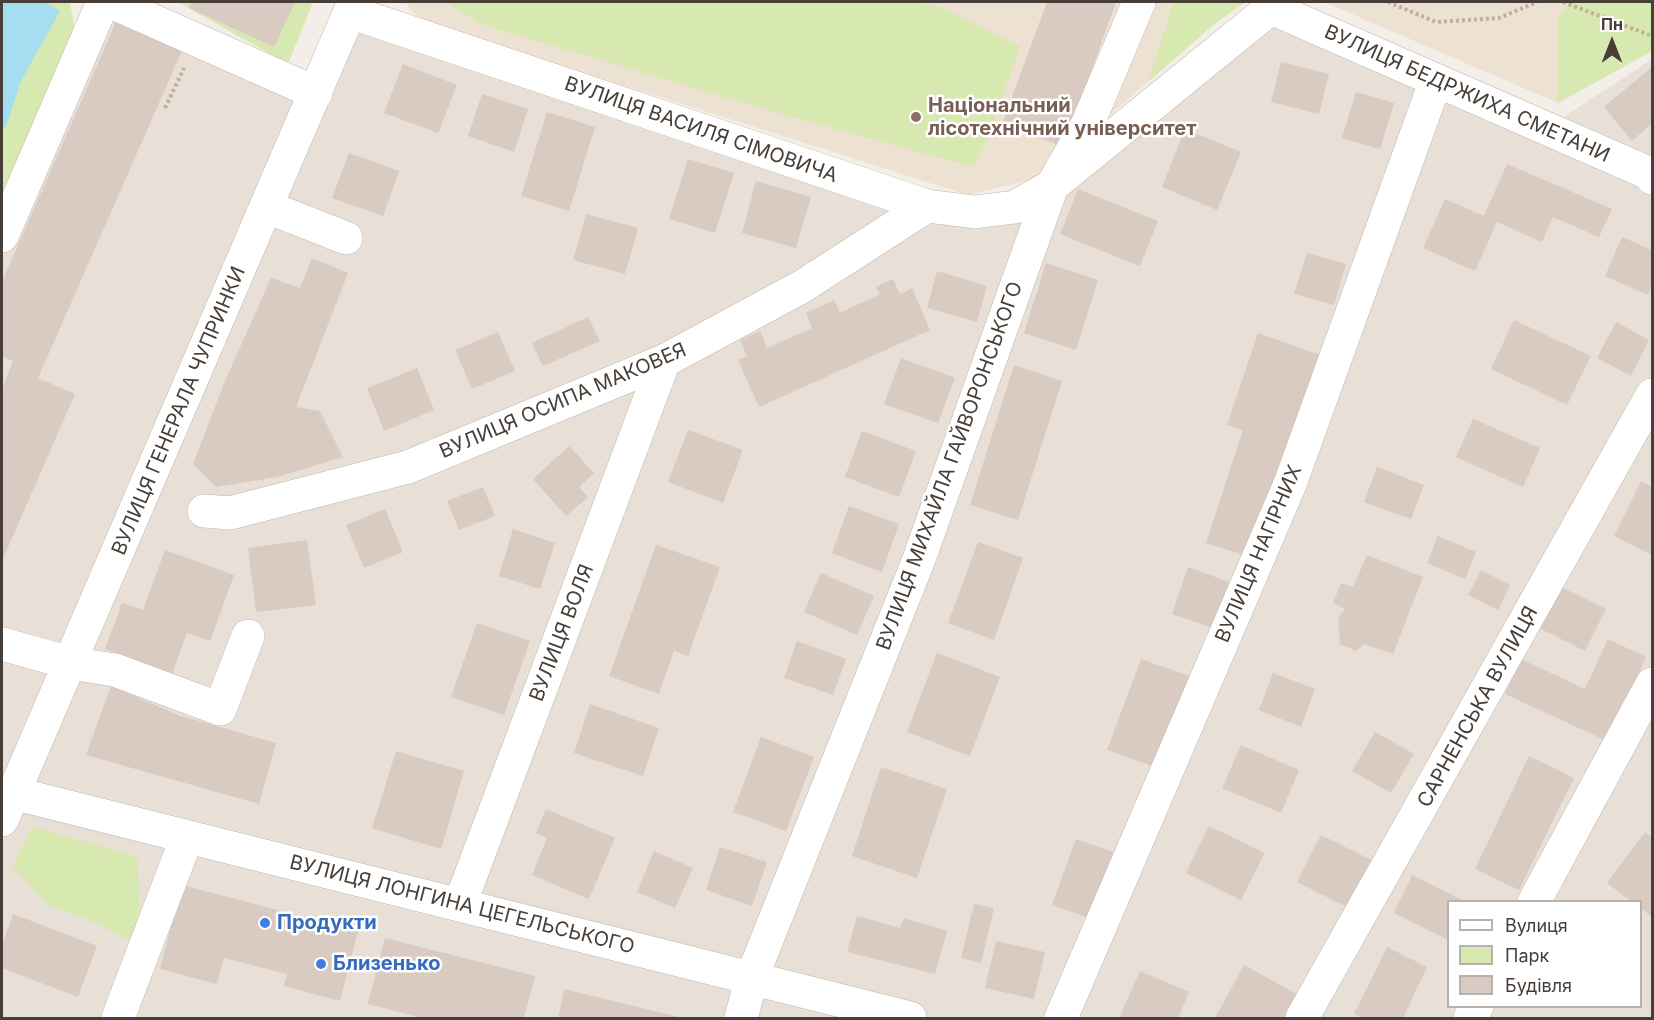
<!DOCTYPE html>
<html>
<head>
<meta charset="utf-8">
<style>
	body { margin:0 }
	#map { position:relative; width:1654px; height:1020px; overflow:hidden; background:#f4eee8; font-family:Inter,sans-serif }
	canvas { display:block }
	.frame { position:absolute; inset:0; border:3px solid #473e37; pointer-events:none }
	.legend { position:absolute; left:1447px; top:900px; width:195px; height:108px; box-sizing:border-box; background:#fff; border:2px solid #b5b2af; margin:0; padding:8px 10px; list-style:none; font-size:18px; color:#473e37 }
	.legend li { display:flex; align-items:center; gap:12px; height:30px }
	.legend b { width:30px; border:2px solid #b5b2af }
	.north { position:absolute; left:1582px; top:12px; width:60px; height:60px; -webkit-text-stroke:4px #fff; paint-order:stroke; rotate:0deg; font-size:16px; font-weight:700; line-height:24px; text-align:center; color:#473e37 }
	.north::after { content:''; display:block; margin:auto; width:21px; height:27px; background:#473e37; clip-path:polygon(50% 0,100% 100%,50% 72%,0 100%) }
</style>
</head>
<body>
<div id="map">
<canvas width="1654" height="1020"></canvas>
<div class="frame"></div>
<ul class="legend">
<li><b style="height:8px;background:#fff"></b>Вулиця</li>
<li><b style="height:16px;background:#d8e8b1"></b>Парк</li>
<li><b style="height:16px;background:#d9cbc1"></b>Будівля</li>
</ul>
<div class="north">Пн</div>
</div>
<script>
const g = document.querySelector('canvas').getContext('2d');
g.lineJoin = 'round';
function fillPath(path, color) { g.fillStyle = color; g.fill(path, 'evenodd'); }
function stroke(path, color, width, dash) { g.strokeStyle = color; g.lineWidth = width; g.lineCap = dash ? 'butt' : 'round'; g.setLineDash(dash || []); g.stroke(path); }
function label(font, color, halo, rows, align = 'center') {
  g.font = font + ' Inter,sans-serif'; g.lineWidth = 5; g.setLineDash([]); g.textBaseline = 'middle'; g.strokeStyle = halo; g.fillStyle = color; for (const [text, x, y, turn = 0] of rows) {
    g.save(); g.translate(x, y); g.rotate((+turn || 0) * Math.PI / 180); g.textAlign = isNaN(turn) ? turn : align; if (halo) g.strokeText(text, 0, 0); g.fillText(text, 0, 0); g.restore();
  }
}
fillPath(new Path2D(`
	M88 2 320 105 352 25 993 217 1260 2H1300L1564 117 1652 59V1018H2V202ZM1448 902H1640V1006H1448Z`), '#e8dfd6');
fillPath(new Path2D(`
	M405 2H1245L1213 25 1038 178 968 195 664 98 516 55 459 35 416 15Z
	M1324 2H1652V51L1558 103Z`), '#ede1d2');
fillPath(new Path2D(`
	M2 2H70L75 33 2 206Z
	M178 2H313L288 64Z
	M444 2H921L946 10 1020 47 989 135 974 167 788 116 487 26Z
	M1174 2H1245L1213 25 1148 82Z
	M1569 2H1652V51L1558 103 1557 21Z
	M32 827 137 856 140 912 135 943 89 920 49 906 12 866Z`), '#d8e8b1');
fillPath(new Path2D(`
	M2 2H45L60 11 20 83 8 122 2 131Z`), '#a5def0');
fillPath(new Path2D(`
	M192 2H295L274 47 189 8Z
	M1047 2H1116L1064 147 1002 124Z
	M119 15 185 44 38 378 75 394 2 561V389L13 361 2 356V282Z
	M1281 62 1329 74 1319 114 1271 102Z
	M403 64 457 85 438 133 384 113Z
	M1652 67V123L1632 141 1604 107Z
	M1356 92 1394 103 1380 149 1342 138Z
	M482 94 528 109 514 152 468 136Z
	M547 112 595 127 569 211 521 196Z
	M1185 129 1241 152 1217 210 1162 187Z
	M349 153 399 171 383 216 332 198Z
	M688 159 734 173 715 233 669 219Z
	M1507 164 1612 209 1599 237 1553 217 1542 242 1497 222 1475 271 1423 248 1445 199 1484 216Z
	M756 181 811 197 796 248 742 233Z
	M1078 189 1158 221 1140 266 1060 234Z
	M586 214 638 228 625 274 573 260Z
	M1622 237 1652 250V285L1648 295 1605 276Z
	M1307 253 1346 264 1334 305 1294 294Z
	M312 258 348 273 296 407 320 411 343 457 277 477 216 487 193 464 225 381 271 278 300 288Z
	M1046 263 1098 280 1076 350 1024 333Z
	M937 271 987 286 977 322 927 308Z
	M893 279 900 294 912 288 930 330 759 407 738 360 747 356 740 340 760 331 767 348 812 328 806 313 834 300 840 313 880 294 876 287Z
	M588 317 600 341 543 366 532 343Z
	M1514 320 1591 356 1567 405 1491 369Z
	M1616 322 1649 340 1631 376 1597 358Z
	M498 332 515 371 472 389 455 350Z
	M1258 333 1326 357 1257 559 1206 543 1243 430 1227 425Z
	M901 358 955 378 938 423 884 404Z
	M1014 365 1062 381 1018 520 970 505Z
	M417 368 434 410 384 431 367 388Z
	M1473 419 1540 448 1523 487 1456 457Z
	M688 430 743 450 723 503 668 482Z
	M862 431 916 451 899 497 845 477Z
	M569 446 594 473 579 487 588 497 566 516 533 479Z
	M1377 467 1424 485 1411 519 1364 502Z
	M1641 481 1652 487V555L1614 536Z
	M483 487 495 516 459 530 447 501Z
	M849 506 899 524 882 572 832 553Z
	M385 509 403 552 364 568 346 525Z
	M513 529 555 543 540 589 499 576Z
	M1438 536 1476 552 1465 579 1427 563Z
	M307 540 316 605 256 612 248 548Z
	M978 542 1023 558 994 640 948 623Z
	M656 545 720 567 688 656 674 651 659 694 609 676Z
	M165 550 234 575 210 641 187 633 172 674 105 649 122 603 143 610Z
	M1367 555 1423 577 1393 654 1364 644 1356 651 1340 644 1338 619 1345 609 1333 603 1341 583 1353 587Z
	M1188 567 1232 583 1216 629 1172 614Z
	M1481 570 1510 585 1498 610 1468 595Z
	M821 573 874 596 857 635 804 612Z
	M1555 584 1606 609 1585 651 1535 626Z
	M477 623 530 641 504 715 451 697Z
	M1608 639 1646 657 1607 741 1505 694 1521 659 1585 689Z
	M797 641 846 659 833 695 784 678Z
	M937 653 1000 677 970 756 907 732Z
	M1141 659 1192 677 1158 768 1107 750Z
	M1273 673 1315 689 1301 727 1259 710Z
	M111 686 178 715 276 743 259 804 86 755Z
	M590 704 659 728 643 776 574 753Z
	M1375 732 1414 754 1391 793 1352 771Z
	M761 737 814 757 786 831 733 812Z
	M1241 745 1299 770 1281 813 1222 788Z
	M396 751 464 771 441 849 372 828Z
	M1529 756 1574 778 1519 890 1475 869Z
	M881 767 947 789 917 878 852 856Z
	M546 809 615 838 589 899 532 875 547 838 536 833Z
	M1209 826 1265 853 1241 900 1186 873Z
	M1645 832 1652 837V917L1641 908V902H1632L1607 883Z
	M1321 835 1377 863 1353 910 1297 882Z
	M1076 839 1113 852 1089 918 1052 905Z
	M720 847 767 862 752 906 706 890Z
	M654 851 693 868 675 908 637 892Z
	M1412 875 1467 902H1448V940L1394 913Z
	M182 885 358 931 340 1001 284 986 287 974 224 958 217 984 160 969Z
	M974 904 994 908 981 963 961 958Z
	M13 914 97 946 78 997 2 968V946Z
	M857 916 900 928 904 918 947 931 935 974 847 952Z
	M385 938 535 976 524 1018H422L368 1004Z
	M996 941 1045 952 1034 999 985 988Z
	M1387 947 1427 967 1403 1018H1363L1354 1014Z
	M1244 965 1304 998 1293 1018H1215Z
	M1140 971 1189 992 1178 1018H1119Z
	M564 989 683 1018H558Z`), '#d9cbc1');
const minor = new Path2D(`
	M111 2 316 93
	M350 12 927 206 975 212 1015 207 1052 186 1271 8 1648 173 1652 178
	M267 207 346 238
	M2 236 103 2
	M204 511 230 513 408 467 664 361 803 286 927 206
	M2 644 70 663 115 670 220 709 248 636
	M13 793 910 1018
	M2 820 354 2
	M1534 902 1652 684
	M460 904 664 361
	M118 1018 187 837
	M741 1018 752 977 919 559 1052 186 1088 123 1139 2
	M1061 1018 1290 484 1436 80
	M1302 1018 1652 395
	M1470 1018 1477 1006`);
stroke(minor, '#c2b7ae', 34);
stroke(new Path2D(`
	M1388 2 1436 22 1499 18 1537 2
	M1563 2 1652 36
	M165 108 184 68`), '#c1ae9c', 4, [3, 3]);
stroke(minor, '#fff', 33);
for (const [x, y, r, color] of [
	[916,117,6,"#8d6e63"],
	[265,923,6,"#3f7fe0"],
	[321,964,6,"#3f7fe0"]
]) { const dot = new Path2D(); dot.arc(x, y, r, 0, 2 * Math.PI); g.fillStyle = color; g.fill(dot); stroke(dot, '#fff', 2); }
label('20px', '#473e37', '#fff', [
	["ВУЛИЦЯ БЕДРЖИХА СМЕТАНИ",1467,94,24],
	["ВУЛИЦЯ ВАСИЛЯ СІМОВИЧА",701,130,19],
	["ВУЛИЦЯ ОСИПА МАКОВЕЯ",563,401,-23],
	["ВУЛИЦЯ ГЕНЕРАЛА ЧУПРИНКИ",179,411,-67],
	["ВУЛИЦЯ МИХАЙЛА ГАЙВОРОНСЬКОГО",950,466,-70],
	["ВУЛИЦЯ НАГІРНИХ",1259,554,-67],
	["ВУЛИЦЯ ВОЛЯ",562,633,-69],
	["САРНЕНСЬКА ВУЛИЦЯ",1478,707,-61],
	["ВУЛИЦЯ ЛОНГИНА ЦЕГЕЛЬСЬКОГО",462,905,14]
]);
label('bold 20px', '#785e54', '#fff', [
	["Національний",928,106],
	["лісотехнічний університет",928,129]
], 'left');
label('bold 20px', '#366cbe', '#fff', [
	["Продукти",277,923],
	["Близенько",333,964]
], 'left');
</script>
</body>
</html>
